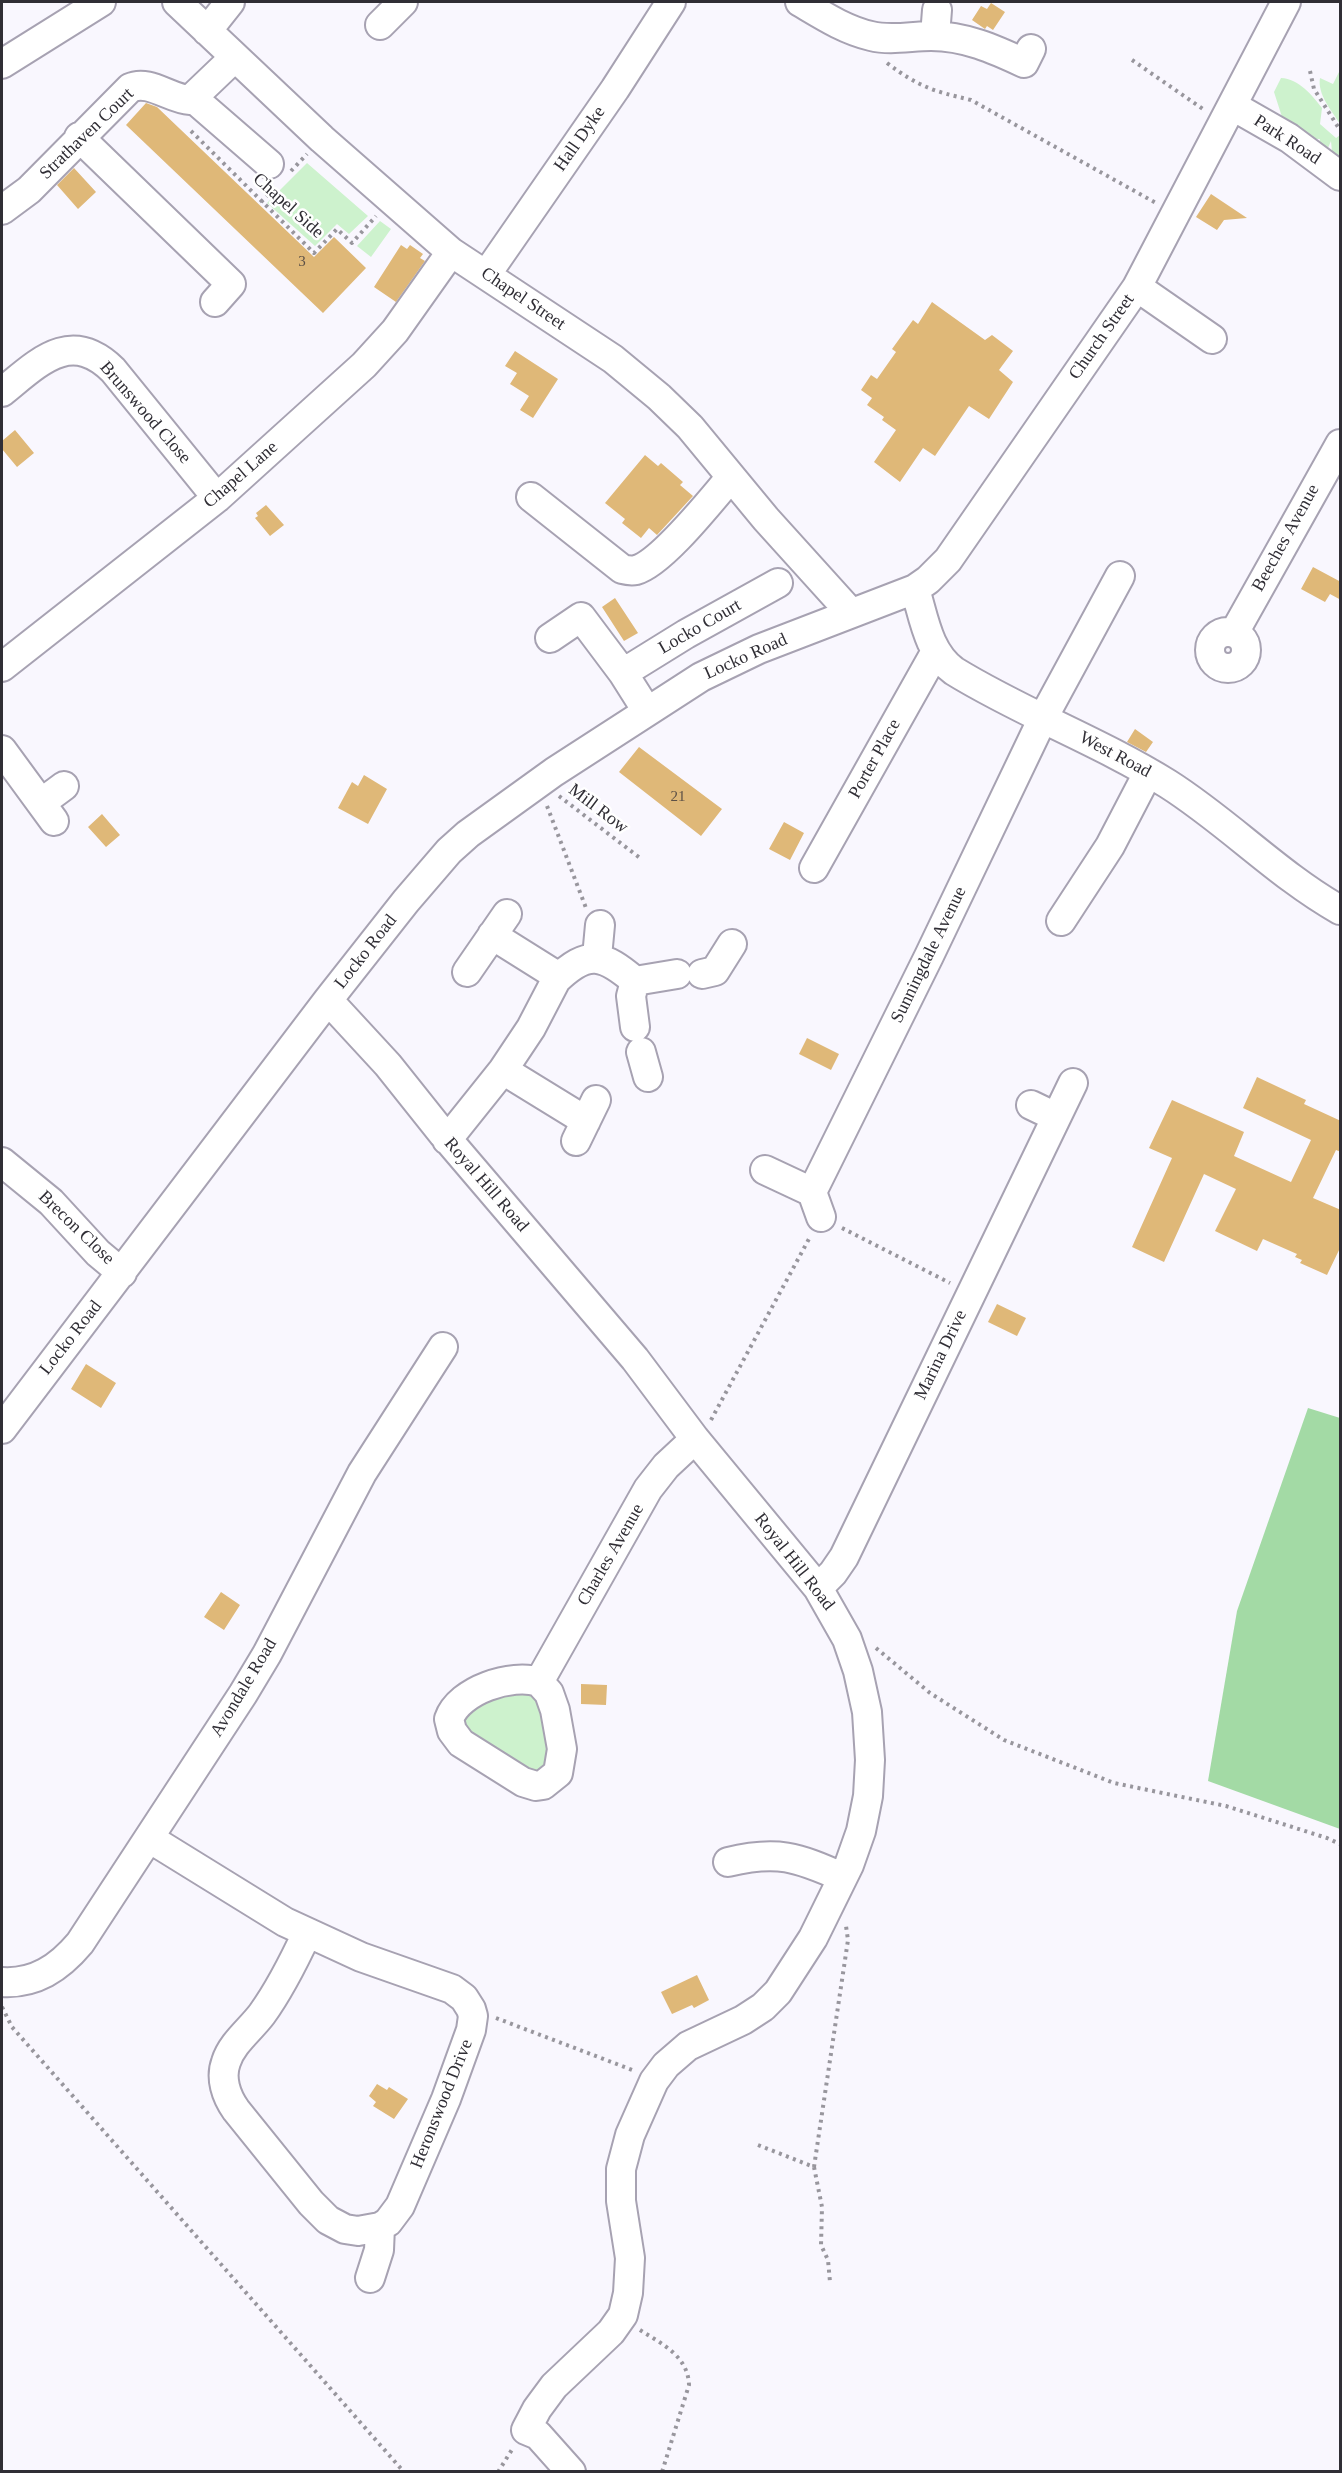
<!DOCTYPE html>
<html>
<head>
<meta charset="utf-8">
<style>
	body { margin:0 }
	#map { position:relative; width:1342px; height:2473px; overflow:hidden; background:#f9f7fe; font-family:"Times New Roman",serif }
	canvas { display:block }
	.frame { position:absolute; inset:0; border:3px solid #302e35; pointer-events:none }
</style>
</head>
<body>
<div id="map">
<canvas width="1342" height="2473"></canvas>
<div class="frame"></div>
</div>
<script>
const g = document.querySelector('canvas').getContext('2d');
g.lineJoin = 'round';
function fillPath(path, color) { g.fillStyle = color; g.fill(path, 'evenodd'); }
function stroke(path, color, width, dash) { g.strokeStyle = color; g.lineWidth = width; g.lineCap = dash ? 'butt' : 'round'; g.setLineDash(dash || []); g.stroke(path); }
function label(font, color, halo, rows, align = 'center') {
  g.font = font + ' "Times New Roman",serif'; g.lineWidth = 5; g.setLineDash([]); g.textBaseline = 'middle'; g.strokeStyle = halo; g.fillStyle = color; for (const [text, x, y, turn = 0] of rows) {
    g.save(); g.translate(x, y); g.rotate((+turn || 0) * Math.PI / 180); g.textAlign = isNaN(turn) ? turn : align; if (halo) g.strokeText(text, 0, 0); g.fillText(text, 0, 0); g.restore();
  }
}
fillPath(new Path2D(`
	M1340 70V124C1332 111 1317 94 1320 78L1333 84Z
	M1281 78C1299 79 1312 95 1322 108L1320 124 1336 138 1340 135V157L1332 152 1331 141 1328 148 1319 143 1320 139H1315L1282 117 1274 92Z
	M307 163 368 216 349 234 337 224 315 246 267 203Z
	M380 221 391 229 371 257 357 246Z
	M518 1689 539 1698 555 1756 538 1775 474 1744 458 1719 463 1709Z`), '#cdf2cd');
fillPath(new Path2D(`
	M1308 1408 1340 1418V1829L1208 1781 1237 1611Z`), '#a3daa5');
fillPath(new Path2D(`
	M991 3 1005 12 993 30 987 26 985 29 972 20 981 6 987 9Z
	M146 103 157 107 314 257 334 237 366 268 323 313 126 125Z
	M74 168 96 192 78 209 57 185Z
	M1211 194 1247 218 1224 220 1217 230 1196 217Z
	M401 245 407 249 410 245 423 254 420 258 425 261 396 302 374 287Z
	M932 302 985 340 992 335 1013 351 999 370 1013 382 989 419 969 406 935 456 923 448 900 482 874 462 896 430 882 420 884 417 867 405 872 398 861 390 871 375 877 379 896 352 892 349 913 320 918 324Z
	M515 351 558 379 533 418 520 410 529 396 510 384 517 373 505 366Z
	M15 430 34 453 17 467 2 449V441Z
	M645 455 658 466 661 463 683 482 680 485 693 496 657 535 649 528 641 538 622 523 625 519 605 503Z
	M266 505 284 525 270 536 255 518 258 516 256 513Z
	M1313 567 1341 582V600L1330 594 1325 602 1301 589Z
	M615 598 638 633 624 641 602 607Z
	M1135 729 1153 742 1146 752 1127 742Z
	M639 747 722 809 701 836 619 772Z
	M364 775 387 789 368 824 338 808 352 782 358 786Z
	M102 814 120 835 106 847 88 827Z
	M784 822 804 833 790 860 769 849Z
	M807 1038 839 1054 831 1070 799 1054Z
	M1257 1077 1306 1100 1304 1104 1341 1121V1152L1336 1150 1313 1198 1341 1210V1246L1327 1275 1300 1263 1302 1260 1295 1257 1297 1254 1263 1239 1257 1251 1215 1231 1236 1189 1204 1174 1164 1262 1132 1247 1172 1158 1149 1148 1172 1100 1244 1132 1234 1156 1291 1182 1311 1140 1243 1108Z
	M997 1304 1026 1318 1017 1336 988 1322Z
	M86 1364 116 1383 101 1408 71 1389Z
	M221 1592 240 1605 224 1630 204 1617Z
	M581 1684 607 1685 606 1705 581 1704Z
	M697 1975 709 2000 694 2008 692 2005 672 2014 661 1992Z
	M377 2084 387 2090 389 2087 408 2099 394 2119 373 2106 376 2102 369 2096Z`), '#dfb878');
const minor = new Path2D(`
	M177 2 322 139 451 252 613 359 659 397 690 427 766 519 851 613
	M800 2C822 15 845 30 871 36 891 41 911 36 931 36 965 36 994 49 1024 63L1031 49
	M380 25 403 2
	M207 31 230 2
	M935 36 937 10
	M2 64 101 2
	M194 99 269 164
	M1233 106 1289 138 1340 176
	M79 137 231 284 215 302
	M2 210 29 190 130 88C149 79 170 99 190 100L234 58
	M486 275 615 89 671 2
	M1137 287 1212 339
	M2 392C38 363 70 328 113 370L217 498
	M531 497 622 569C626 570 631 571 636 570 662 563 712 499 731 477
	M915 589C924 618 928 652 954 671 1022 713 1099 741 1168 784 1228 822 1278 875 1340 910
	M1210 650a18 18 0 1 1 36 0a18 18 0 1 1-36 0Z
	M1234 633 1340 444
	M550 638 581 617 623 673 647 711
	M2 667 217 498 364 365 395 331 451 252
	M623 673 686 634 778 583
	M2 750 54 821
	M41 803 64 786
	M814 868 936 651
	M1061 921 1110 846 1148 773
	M492 935 559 977
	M597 957 600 925
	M467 972 507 914
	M702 974 715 971 732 944
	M635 981 677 974
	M328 1000 388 1065 443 1134 635 1359 695 1439 818 1588 847 1639 858 1671 867 1712 870 1760 868 1796 861 1831 849 1865 813 1938 778 1992 763 2007 743 2020 688 2046 666 2065 654 2081 630 2135 621 2169V2201L630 2258 628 2293 623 2315 611 2332 554 2386 537 2409 526 2430 538 2435 571 2472
	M635 1027 631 996 635 981
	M641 1052 648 1077
	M503 1070 586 1121
	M1031 1105 1056 1117
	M447 1140 503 1070 531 1028 556 980C588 949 603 954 635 981
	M576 1141 596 1100
	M2 1162 51 1202 98 1253 122 1273
	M765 1170 812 1192 929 956 1043 718 1120 576
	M812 1192 821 1217
	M2 1429 328 1000 406 901 449 851 468 834 554 772 701 677 759 649 915 589 928 580 948 560 1137 287 1286 2
	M818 1588 833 1573 844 1557 1073 1083
	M539 1682C512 1673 459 1690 449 1719L452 1731 461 1743 523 1782 536 1786 543 1785 558 1773 562 1749 555 1710 549 1693 539 1682 648 1489 666 1466 695 1439
	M149 1838 285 1922 361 1957 452 1989 464 1998 471 2009 473 2016 471 2030 446 2099 400 2206 388 2222 380 2227 358 2231 345 2229 328 2220 311 2203 236 2110C226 2096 220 2078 226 2062 232 2043 250 2030 262 2014 280 1989 294 1961 307 1933
	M728 1862C777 1850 797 1857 842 1877
	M2 1982C35 1984 59 1968 80 1943L243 1694 267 1654 362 1473 443 1347
	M370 2278 379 2250 380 2227`);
stroke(minor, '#a7a2b2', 32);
stroke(new Path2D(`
	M1132 60 1203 109
	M887 63C919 87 933 91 971 100L1156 203
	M1310 71 1314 89 1340 130
	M191 131 314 253 337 229 352 243 376 216
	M291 171 307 154
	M261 202 276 187
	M559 796 640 858
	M547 806 586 908
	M842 1228 950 1283
	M711 1420 810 1237
	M876 1648 930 1693 1004 1740 1114 1783 1226 1806 1327 1838 1340 1844
	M2 2007 12 2027 404 2472
	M496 2018 635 2071
	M758 2145 814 2167 848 1940 846 1926
	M814 2167 822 2207 821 2245 828 2260 830 2282
	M640 2330C662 2344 688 2356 689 2385L662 2472
	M498 2472 513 2448`), '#98969d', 4, [3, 4.5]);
stroke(minor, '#fff', 28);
label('15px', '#5c5046', null, [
	["3",302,262],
	["21",678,797]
]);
label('18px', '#302e35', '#fff', [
	["Strathaven Court",87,134,-44],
	["Hall Dyke",580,139,-55],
	["Park Road",1287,140,33],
	["Chapel Side",288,206,42],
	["Chapel Street",523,299,34],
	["Church Street",1102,337,-55],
	["Brunswood Close",145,413,49],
	["Chapel Lane",241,475,-41],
	["Beeches Avenue",1286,538,-61],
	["Locko Court",700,627,-30],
	["Locko Road",746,657,-24],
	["West Road",1115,755,28],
	["Porter Place",875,759,-61],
	["Mill Row",598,809,37],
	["Locko Road",366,952,-52],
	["Sunningdale Avenue",929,955,-64],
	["Royal Hill Road",486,1185,49],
	["Brecon Close",76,1228,44],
	["Locko Road",71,1338,-52],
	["Marina Drive",941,1355,-64],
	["Charles Avenue",611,1555,-60],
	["Royal Hill Road",794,1562,52],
	["Avondale Road",244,1688,-59],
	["Heronswood Drive",442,2104,-68]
]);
</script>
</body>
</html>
